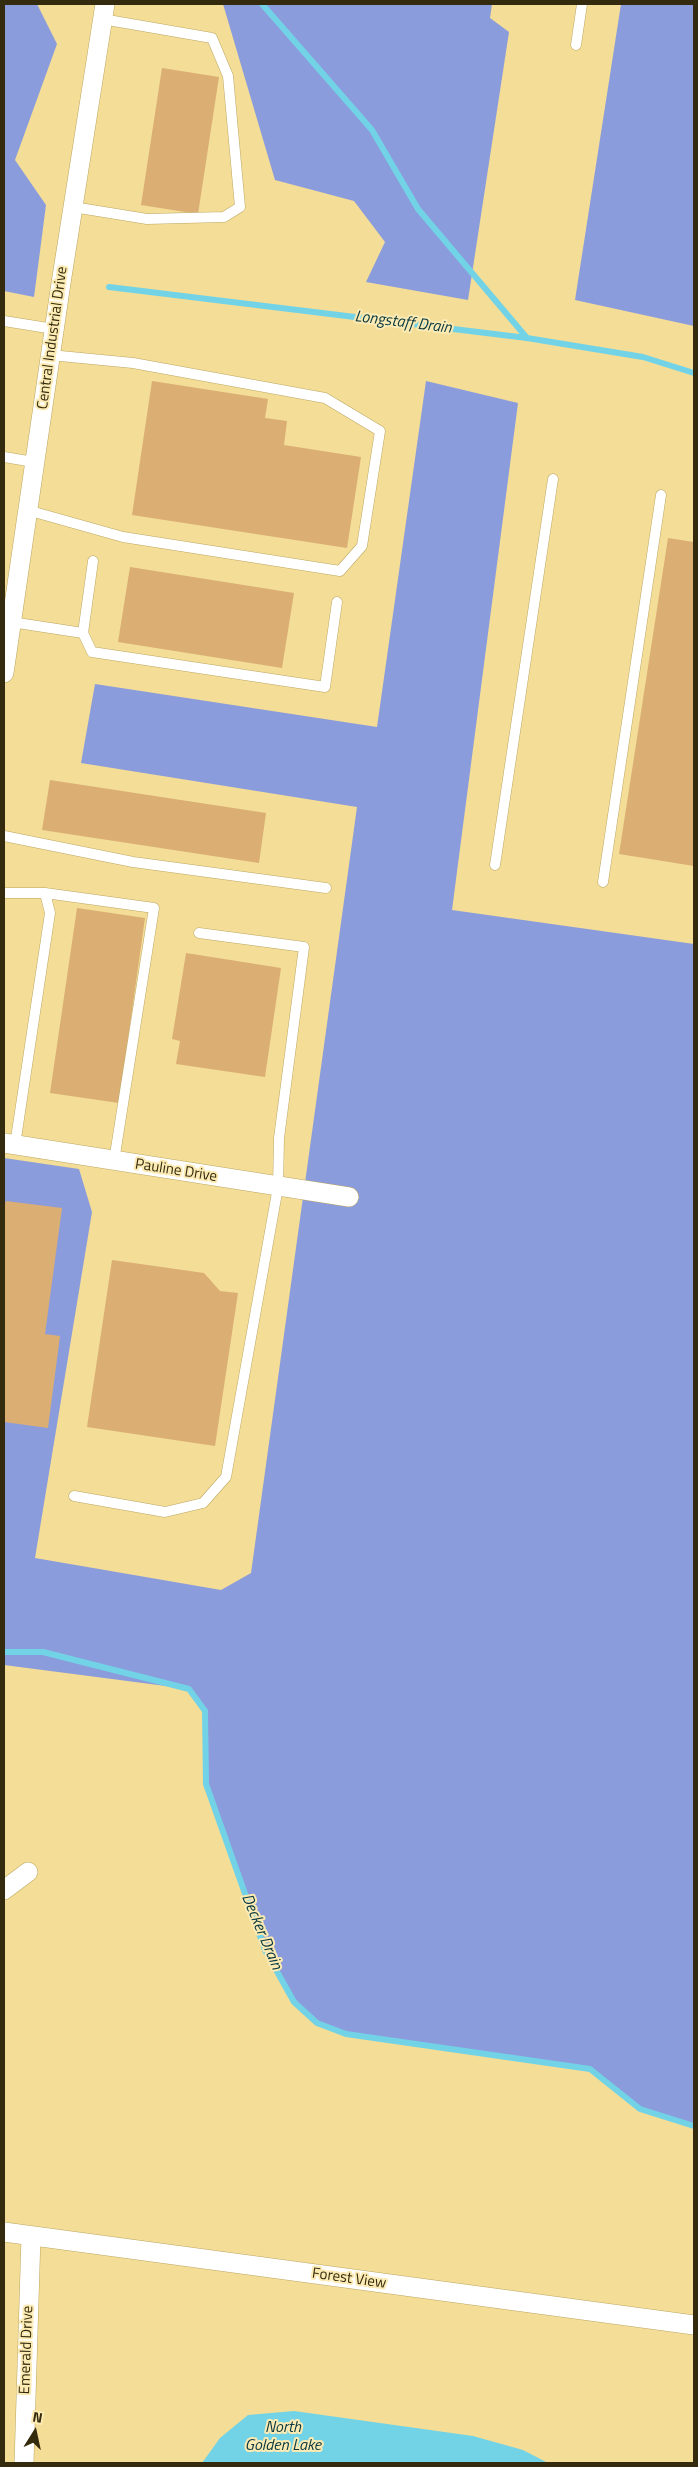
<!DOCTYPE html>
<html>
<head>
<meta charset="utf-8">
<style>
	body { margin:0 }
	#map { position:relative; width:698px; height:2467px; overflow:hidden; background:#f3dd97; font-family:"Titillium Web",sans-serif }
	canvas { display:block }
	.frame { position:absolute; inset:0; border:5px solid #342b0e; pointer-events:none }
	.north { position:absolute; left:10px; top:2407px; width:50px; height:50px; -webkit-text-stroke:4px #fceab3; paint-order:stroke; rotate:10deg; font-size:14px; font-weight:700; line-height:20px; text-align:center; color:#342b0e }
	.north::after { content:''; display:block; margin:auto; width:18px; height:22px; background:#342b0e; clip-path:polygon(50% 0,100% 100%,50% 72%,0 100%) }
</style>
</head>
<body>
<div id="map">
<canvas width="698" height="2467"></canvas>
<div class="frame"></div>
<div class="north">N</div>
</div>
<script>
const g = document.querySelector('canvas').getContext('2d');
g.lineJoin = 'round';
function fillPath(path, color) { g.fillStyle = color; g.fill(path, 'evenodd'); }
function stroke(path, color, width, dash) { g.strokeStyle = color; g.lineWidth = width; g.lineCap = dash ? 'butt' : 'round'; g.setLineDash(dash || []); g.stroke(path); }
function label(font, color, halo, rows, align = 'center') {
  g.font = font + ' "Titillium Web",sans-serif'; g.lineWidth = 4; g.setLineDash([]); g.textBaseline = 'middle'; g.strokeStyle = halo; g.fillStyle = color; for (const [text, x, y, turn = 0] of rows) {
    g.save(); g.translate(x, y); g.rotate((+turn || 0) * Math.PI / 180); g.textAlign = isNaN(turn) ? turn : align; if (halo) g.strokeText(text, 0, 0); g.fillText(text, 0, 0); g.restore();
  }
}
fillPath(new Path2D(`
	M4 4H37L57 44 15 160 46 205 34 297 4 291Z
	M223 4H492L490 18 509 32 468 300 366 282 385 242 354 201 275 180Z
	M621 4H694V326L575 300Z
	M426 381 518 403 452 910 694 944V2126L640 2109 590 2069 346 2034 317 2023 294 2002 265 1950 206 1784 205 1712 189 1689 4 1665V1158L79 1169 92 1212 35 1558 221 1590 251 1573 357 807 81 763 95 684 377 727Z`), '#8b9cdc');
fillPath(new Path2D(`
	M294 2411 473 2436 523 2450 548 2463H202L220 2438 248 2415Z`), '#72d3e7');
stroke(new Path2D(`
	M262 4 372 130 418 209 527 338
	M109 287 527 338 643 357 694 373
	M4 1652H43L189 1689 205 1711 206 1784 265 1950 294 2002 317 2023 346 2034 590 2069 640 2109 694 2126`), '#72d3e7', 6);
fillPath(new Path2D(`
	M162 68 219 77 198 214 141 205Z
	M152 381 268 399 265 418 287 421 284 445 361 457 347 548 132 515Z
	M668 538 694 542V866L619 854Z
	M130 567 294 593 282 668 118 642Z
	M50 780 266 813 259 863 42 830Z
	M77 908 145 918 119 1103 50 1093Z
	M186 953 281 968 265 1077 176 1064 180 1041 172 1039Z
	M6 1201 62 1208 45 1334 60 1336 48 1428 4 1422V1206Z
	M112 1260 204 1273 220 1291 238 1293 215 1446 87 1427Z`), '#dbae74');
const lane = new Path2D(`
	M576 45 582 4
	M73 207 147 219 224 217 240 207 228 76 212 38 102 19
	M4 321 54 329
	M4 457 34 462
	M27 510 123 537 340 571 362 546 380 431 325 398 133 363 50 355
	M11 622 83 633 93 561
	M83 633 92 652 325 687 337 602
	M4 836 133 862 326 888
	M495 865 553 479
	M603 882 661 495
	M4 893H45L50 913 15 1145
	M45 893 154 908 114 1161
	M74 1496 165 1512 203 1503 226 1477 278 1187 279 1138 304 947 199 933`);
const street = new Path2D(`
	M4 673 61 283 105 4
	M4 1143 349 1197
	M4 1890 28 1872
	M4 2232 694 2325
	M24 2463 31 2236`);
stroke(lane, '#bca763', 11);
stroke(street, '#bca763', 20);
stroke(lane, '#fff', 10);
stroke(street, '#fff', 19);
label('15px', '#342b0e', '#fceab3', [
	["Central Industrial Drive",53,338,-82],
	["Pauline Drive",176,1171,9],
	["Forest View",349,2279,8],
	["Emerald Drive",27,2350,-88]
]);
label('italic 16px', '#073840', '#fceab3', [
	["Longstaff Drain",403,323,7],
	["Decker Drain",261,1932,67],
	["North",283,2428],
	["Golden Lake",283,2446]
]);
</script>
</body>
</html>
